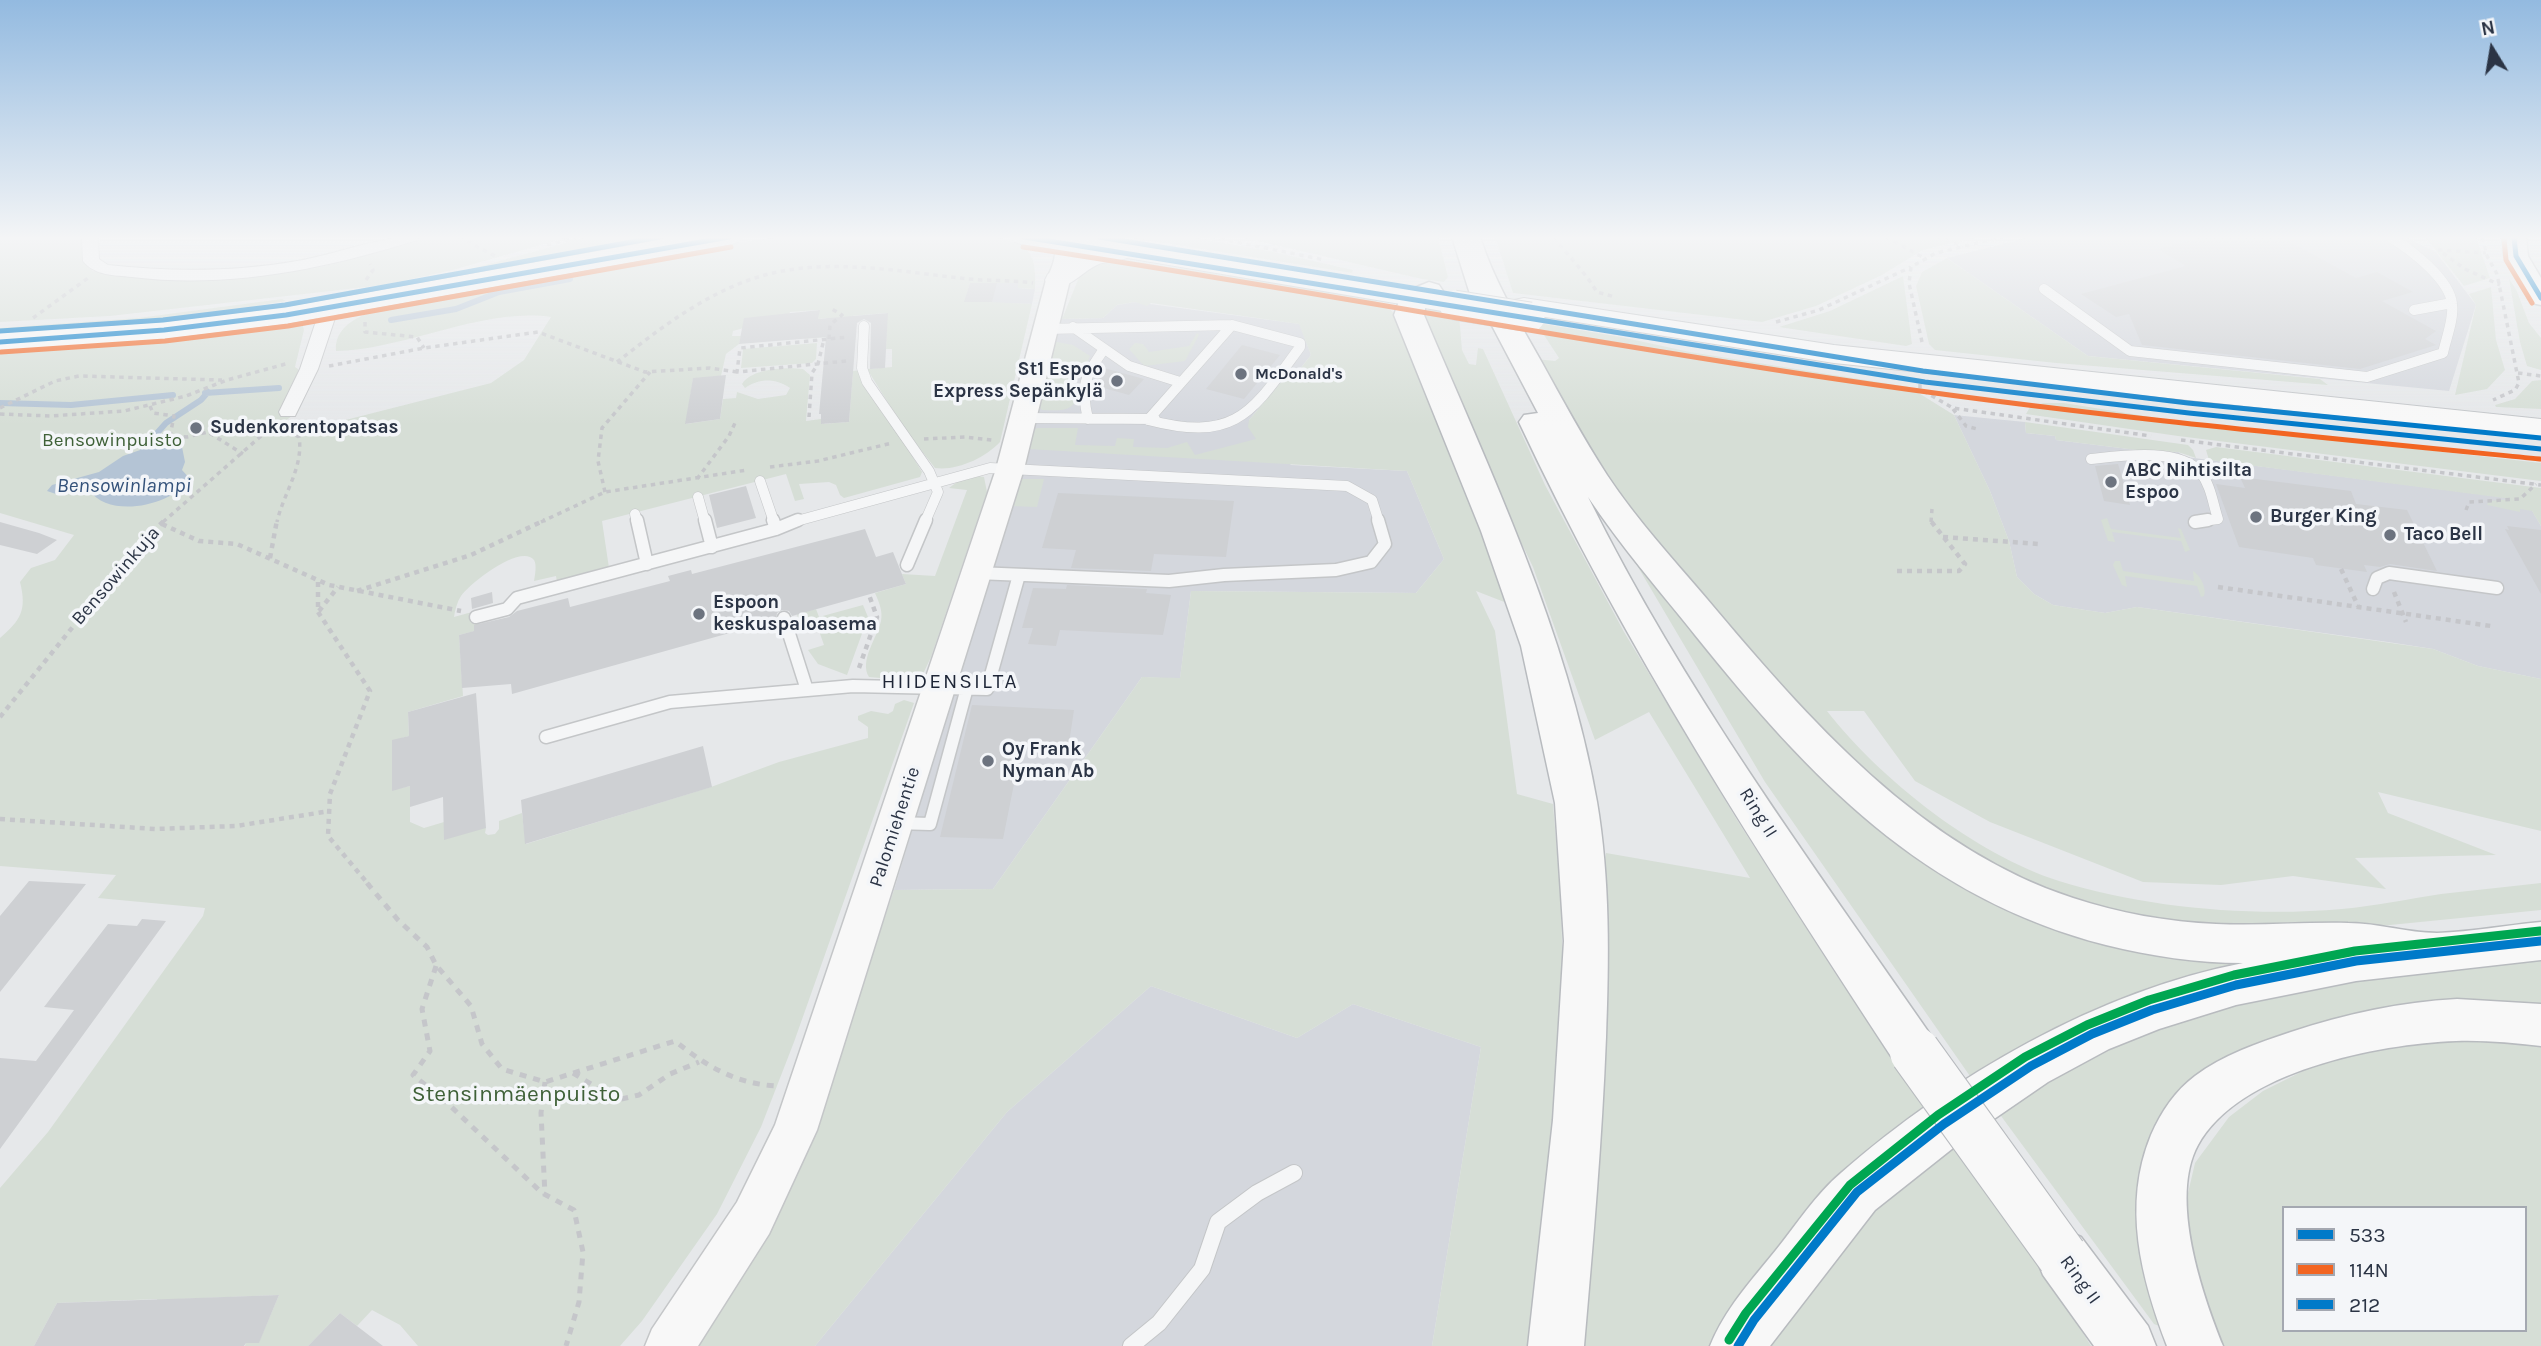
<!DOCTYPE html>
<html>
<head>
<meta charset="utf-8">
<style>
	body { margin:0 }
	#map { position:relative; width:2541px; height:1346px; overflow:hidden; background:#e6e8ea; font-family:Karla,sans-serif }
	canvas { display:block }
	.legend { position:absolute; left:2282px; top:1206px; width:245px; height:126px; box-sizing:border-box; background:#f4f6f9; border:2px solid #a4a8b1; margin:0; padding:9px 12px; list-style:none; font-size:21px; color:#2b3445 }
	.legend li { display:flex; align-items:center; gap:14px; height:35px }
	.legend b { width:35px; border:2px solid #a4a8b1 }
	.north { position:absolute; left:2457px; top:14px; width:70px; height:70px; -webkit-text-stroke:5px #f4f6f9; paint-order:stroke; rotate:349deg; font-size:19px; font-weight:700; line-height:28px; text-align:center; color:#2b3445 }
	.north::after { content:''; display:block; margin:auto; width:24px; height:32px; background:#2b3445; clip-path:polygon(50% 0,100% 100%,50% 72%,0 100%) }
</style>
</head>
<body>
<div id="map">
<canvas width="2541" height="1346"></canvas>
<ul class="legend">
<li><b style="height:9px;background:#007ac9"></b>533</li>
<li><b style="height:9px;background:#f26522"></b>114N</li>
<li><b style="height:9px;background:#007ac9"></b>212</li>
</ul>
<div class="north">N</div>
</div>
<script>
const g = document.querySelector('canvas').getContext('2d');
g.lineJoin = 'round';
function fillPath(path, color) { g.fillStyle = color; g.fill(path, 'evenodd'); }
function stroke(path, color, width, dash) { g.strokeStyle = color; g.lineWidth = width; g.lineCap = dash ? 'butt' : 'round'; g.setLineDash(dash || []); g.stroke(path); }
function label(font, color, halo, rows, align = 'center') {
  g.font = font + ' Karla,sans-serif'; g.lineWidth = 7; g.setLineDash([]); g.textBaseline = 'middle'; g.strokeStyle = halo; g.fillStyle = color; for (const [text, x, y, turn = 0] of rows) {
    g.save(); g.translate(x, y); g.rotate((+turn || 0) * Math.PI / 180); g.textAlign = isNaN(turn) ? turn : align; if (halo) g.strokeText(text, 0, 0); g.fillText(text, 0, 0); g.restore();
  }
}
fillPath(new Path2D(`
	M2030 237H2406L2436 252 2476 305 2449 391 2088 356 1947 258Z
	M970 283H1018V288L1035 289 1032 304 964 302Z
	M1135 302 1300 324 1311 355 1292 379 1283 380 1249 420 1291 465 1407 471 1444 559 1416 593 1191 591 1180 679 1142 677 993 889 894 890 1028 449 1062 319 1103 318 1117 305Z
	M1954 415 2025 422 2026 433 2055 436 2056 440 2145 451 2178 452 2186 457 2526 500 2541 526V679L2478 666 2433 649 2388 642 2137 607 2105 613 2053 605 2034 594 2017 577 2009 541 1990 491Z
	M1151 986 1297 1038 1353 1004 1481 1047 1432 1346H815L1007 1112Z`), '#d4d7dd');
fillPath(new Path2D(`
	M0 237H81L84 262 93 271 191 278 237 277 316 268 352 259 416 237H569L453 270 384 285 110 316 0 322Z
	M587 237H684L593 251 386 292Z
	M783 237H992C1028 242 1037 251 1035 289L1018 288V283H970L965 301 1032 304 1000 442C985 458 957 471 935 468L903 427 867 369 892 367V349H886L887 313 851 316 850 325 827 337 804 339 827 318 818 319 819 310 790 312 789 315 733 331 732 336H741L739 344 726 354 721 376 693 379 686 424 720 419 723 399 736 398 737 392 758 399 786 395 790 388C776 378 759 378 745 388L742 384C752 368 786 367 803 369L810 375 806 421 821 419V424L849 422 853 371 860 370 922 472 920 477 844 498 840 495 836 485 829 482 799 484 804 499 795 501 786 474 602 521 609 568 557 582 556 576 534 581C535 575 537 565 534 560 521 543 469 584 461 596 457 602 455 610 454 617L472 612 478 621 479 630 459 635 463 696 408 712 409 736 392 741V790L410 786V822L424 828 444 822 486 828 485 833 488 835 495 834 499 829V821L522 813 526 844 711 787 779 762 868 738V727L858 720V716L871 711 888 714 893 711 895 704 904 700 914 703 794 1042 761 1127 717 1214 642 1321 620 1346H418L400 1325 372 1310 357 1326 340 1313 308 1346H245L246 1343 259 1342 279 1295 179 1299 156 1346 157 1299 57 1303 34 1346H0V1188L48 1132 203 916 205 908 98 898 116 875 0 866V638C21 620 27 610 20 582L31 568 55 560 74 535 0 513V349L293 321 303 326 304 330 295 367 298 369 296 413 270 432 314 428 491 383 524 360 551 317C483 307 404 350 336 351 333 306 416 304 447 298L455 296V293L692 247Z
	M1126 237H1190L1270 251 1353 270 1352 273Z
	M1240 237H1438L1448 277 1444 282 1422 279Z
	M1495 237H1979L1923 250 1882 275 1816 306 1762 322 1513 293Z
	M2425 237H2476L2490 278 2464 286Z
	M1947 258 2088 356 2320 379 2328 385 2056 363 1935 350 1929 344 1916 286 1922 272Z
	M1119 259 1367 297 1389 308 1396 316 1512 605 1476 591 1495 631 1517 794 1553 804 1561 901 1564 1025 1535 1346H1432L1481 1047 1353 1004 1297 1038 1151 986 1007 1112 815 1346H690L819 1113 894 890 993 889 1142 677 1180 678 1191 591 1416 593 1444 559 1407 471 1028 449 1033 431 1037 428H1078L1075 445 1115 446 1117 438 1134 439 1133 447 1167 448 1187 442 1195 455 1256 439 1248 427 1249 420 1283 380 1292 379 1311 355 1299 324 1151 303 1147 306 1135 302 1117 305 1103 318 1062 319 1082 270Z
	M1903 276 1912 344 1906 346 1779 327 1830 311Z
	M2509 279 2516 289 2529 323 2541 338V370L2527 366 2520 342Z
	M2491 287 2496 340 2505 370 2487 389 2455 395 2476 305 2469 294Z
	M282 299 286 301 256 306 198 320 0 336V328L138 318Z
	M1432 307 1459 314 1462 350 1469 364 1476 365 1478 348 1483 349 1545 485 1624 632 1737 820 1839 979 1897 1064 1925 1110 1712 1346H1577L1596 934 1606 853 1750 878 1649 712 1595 740 1533 567 1462 420 1423 325 1424 314Z
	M1532 322 1621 337 1690 352 1909 387 1954 415 1990 491 2009 541 2017 577 2034 594 2053 605 2105 613 2137 607 2433 649 2478 666 2541 679V831L2378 792 2388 813 2496 855 2355 858 2386 889 2293 876 2221 885 2143 882 1990 822 1915 781 1864 711H1827C1881 780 1975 854 2059 881 2145 908 2252 917 2342 909 2375 906 2408 899 2441 894 2474 890 2508 887 2541 883V910L2380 926 2232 930 2129 919 2045 893 1941 842 1870 787 1668 560 1597 465 1536 359 1555 361 1559 358 1542 332Z
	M1197 333 1199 335 1185 361 1144 366 1129 349 1135 343 1143 344 1149 352 1189 346Z
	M1057 342 1073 345 1090 356 1086 366 1080 369 1070 396 1076 401C1069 413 1054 410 1042 410L1039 406 1053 344Z
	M817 343 816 359 812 363 741 368 743 349Z
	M2541 380V409L2496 407 2495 405 2515 399 2532 381Z
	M2043 403H2064L2194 424 2541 463V481L2178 436 2026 414 2030 407Z
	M2025 422 2188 445 2193 450 2196 458 2178 452 2145 451 2056 440 2055 436 2026 433Z
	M2216 447 2541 488V526L2532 511 2520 509V512L2487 505 2489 501 2512 499 2209 460 2206 450Z
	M978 476 984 477 987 492 931 657 923 674 904 680 869 677C859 661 877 638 881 621 883 611 879 602 875 593L906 584 902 574 935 576 967 490 949 488 957 482Z
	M1019 479H1044L1037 507 1011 506Z
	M1599 501 1928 863 2282 961 1972 1079 1765 782Z
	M2107 518 2111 529 2181 538 2178 528 2181 529 2190 550 2185 552 2181 541 2112 532 2115 542 2108 541 2101 520Z
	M2115 561H2120L2123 571 2194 581 2193 571C2200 575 2207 588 2204 596L2201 597 2197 586 2125 576 2127 587 2122 585 2113 565Z
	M863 605 868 617 847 675 818 664 808 650 824 645 818 628 802 631 797 614 816 609 819 617Z
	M2541 949V1014L2236 1064 2142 1227 2159 1326 2154 1324 1990 1101 2075 1055 2287 984Z
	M2414 1040 2541 1041V1346H2212L2195 1301 2185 1206 2195 1163 2229 1117 2263 1091 2311 1067 2354 1053ZM2284 1208H2525V1330H2284Z
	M1947 1134 2041 1265 2091 1346H1768L1890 1190Z`), '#d6ded6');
fillPath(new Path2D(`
	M182 447 185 462 182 470 190 479C173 505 110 520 89 490L59 495 47 491 52 485 99 472 123 456 143 449Z`), '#b4c4d5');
stroke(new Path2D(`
	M391 320 456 309 499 292 570 279
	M205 393 279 388
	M0 403 71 405 173 395
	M143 449 166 423 201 400 208 392`), '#b4c4d5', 6);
fillPath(new Path2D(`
	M2203 237H2281L2356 278 2377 272 2413 292 2382 301 2436 331 2425 339 2436 345 2360 369 2142 345 2129 314 2116 317 2081 294 2186 266 2158 249Z
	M970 283H997L992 302H964Z
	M820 310 818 319 888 313 885 368 870 369 871 323 864 319 857 323 849 422 821 424V414H819L826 337 739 344 744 318Z
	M1242 345 1280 355 1244 399 1206 389Z
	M1104 368 1144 379 1129 395 1093 385Z
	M726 375 720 419 685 424 693 378Z
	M2118 464 2130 505 2104 501 2095 466Z
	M2240 477 2351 491 2356 504 2407 510 2437 571 2390 564 2380 567 2364 565 2367 572 2316 565 2313 558 2239 547 2216 484 2245 488Z
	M746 486 756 518 717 528 709 495Z
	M1058 493 1234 501 1226 557 1154 554 1151 571 1071 568 1076 550 1042 548Z
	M0 522 39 533 57 540 37 554 0 545Z
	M2507 526 2541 530V594L2505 529 2509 530Z
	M865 529 876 557 893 552 906 584 792 616 789 611 782 610 777 613 776 620 512 694 511 684 462 688 459 635 474 631V625L509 617 517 611 568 598 570 607 670 581 668 576 691 570 692 574Z
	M1067 585 1147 589 1146 593 1171 595 1163 635 1060 630 1056 646 1028 644 1033 628H1022L1033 588 1066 589Z
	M492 592 493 603 472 609 471 598Z
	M476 693 486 828 444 840 443 797 410 807V786L392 791V740L409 736 408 712Z
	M972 705 1074 710 1068 750 1021 749 1003 839 940 837Z
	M703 746 712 787 525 844 521 800Z
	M29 881 86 884 0 992V916Z
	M142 919 166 921 0 1149V1058L36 1061 74 1010 44 1007 108 924 137 926Z
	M279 1295 259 1343H246L244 1346H34L57 1303Z
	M340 1313 383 1346H308Z`), '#ced0d3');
const laneFar2 = new Path2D(`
	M2044 289 2130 351 2367 377 2443 353C2446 338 2454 320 2452 304 2450 279 2410 249 2390 237
	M2414 310 2452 303
	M864 326 862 368 867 382 929 471 938 492 925 522
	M1073 327 1129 366 1180 382
	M1046 329 1232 325 1300 343V347C1252 412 1237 443 1148 420
	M1023 418 1155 419
	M1088 419C1080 385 1085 377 1104 349
	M1148 420 1232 325
	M2091 459C2120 456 2180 447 2201 473 2211 486 2213 504 2218 519L2195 522
	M760 481 774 522
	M698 497 705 522
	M635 514 637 522
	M793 522 990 468 1347 486 1372 500 1379 522`);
const laneFar1 = new Path2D(`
	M637 520 647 564
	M705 520 712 547
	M773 520 776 529
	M2195 522 2208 520
	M907 565 926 520
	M977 573 1169 581 1224 575 1336 570 1371 562 1385 544 1378 520
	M2373 589 2377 578 2389 573 2497 588
	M476 617 507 609 517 598 776 529 798 520
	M784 618 807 690
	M546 737 670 702 853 686 987 689 1019 575
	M896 823 930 824 967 688`);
const lane = new Path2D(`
	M1131 1346 1159 1323 1202 1269 1218 1222 1257 1193 1294 1173`);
const street = new Path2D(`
	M82 237H98L99 259 108 265C172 272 234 272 297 261 338 254 378 236 419 237L417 240C325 269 229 289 132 277 114 275 95 276 83 261Z
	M329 304 338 309 318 369 295 416H281L279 412 300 369 320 309Z`);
const secondary = new Path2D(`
	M1052 237H1076L1080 253 1070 280 1024 469 817 1130 769 1234 698 1346H645L652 1329 737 1202 775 1125 996 469 1046 280C1053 266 1059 253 1052 237Z
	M2502 237H2526L2528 256 2541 278V305L2532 303 2504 256Z`);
const primary = new Path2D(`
	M676 237H742L738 242 729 245 286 324 164 339 0 351V333L164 322 286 307Z
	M1011 237H1077L1132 242 1454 297 1464 299 1468 305 1464 311 1454 313 1127 258C1119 261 1108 261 1099 264 1080 272 1071 291 1048 286L1045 280 1048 274 1081 253 1024 245 1015 242Z
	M1524 298 1834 345 2541 419V437L1834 363 1514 312 1510 306 1514 300Z`);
const highway = new Path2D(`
	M1452 237H1480C1494 281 1518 320 1541 361 1562 399 1583 438 1607 475 1636 519 1673 559 1707 599 1808 719 1920 848 2073 898 2118 913 2169 922 2216 924 2260 926 2304 922 2348 923 2378 923 2408 933 2437 933 2472 932 2507 925 2541 922V960L2356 981 2236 1005 2159 1029 2109 1049 2048 1082 1962 1141 1875 1210 1770 1346H1710C1725 1309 1751 1281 1776 1250 1796 1225 1816 1194 1841 1173 1952 1076 2096 992 2243 963 2196 963 2151 956 2106 945 1922 898 1810 778 1695 635 1659 590 1620 545 1588 497 1682 688 1811 862 1932 1037L1939 1052 1932 1067 1915 1074 1898 1067C1761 858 1625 649 1519 422L1524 415 1538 413 1479 301 1470 294Z
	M1429 282 1439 285 1443 291 1439 297 1426 303 1424 315C1491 474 1567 631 1597 802 1610 879 1609 959 1606 1037 1602 1140 1593 1243 1584 1346H1528L1553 1120 1564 941 1555 803 1521 646 1481 531 1394 315 1402 293Z
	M2457 999 2541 1004V1046C2513 1043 2485 1040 2456 1041 2378 1044 2239 1071 2198 1145 2169 1198 2202 1294 2223 1346H2167C2141 1278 2122 1205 2151 1135 2161 1112 2175 1091 2195 1076 2223 1055 2258 1043 2291 1032 2345 1014 2400 1002 2457 999Z
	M2062 1229 2081 1237 2148 1326 2156 1346H2094L2043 1275 2035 1256 2043 1237Z`);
stroke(laneFar2, '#c4c6c8', 11);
stroke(laneFar1, '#c4c6c8', 15);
stroke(lane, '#c4c6c8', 18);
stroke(street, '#c4c6c8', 2);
stroke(secondary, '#c4c6c8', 3);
stroke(primary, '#c2c5c8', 2);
stroke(highway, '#b8bbbf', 3);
stroke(new Path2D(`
	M459 237 495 256
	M1211 237 1325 260
	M1554 237C1568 256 1585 272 1597 292L1615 297
	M1886 237 1924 258
	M1937 237 1963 246
	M2483 237 2486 254 2497 274 2519 383 2515 390 2493 400
	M547 245 580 237
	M2438 250 2486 253
	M2443 253 2465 269 2500 285
	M366 280 373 270 370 264
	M33 318 88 278
	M365 322V332L417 337 424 348
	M1776 322 1819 310 1911 267
	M829 339 830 325 842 315 832 309
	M1922 342 1909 283 1911 267 1936 253 2003 237
	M846 361 737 372 740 348 848 337
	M617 362C659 329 706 293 758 277 826 256 901 272 969 279 991 281 1012 280 1033 283
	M329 366 424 348 538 332 645 372 710 368 737 372
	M2518 373 2541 376
	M1920 384V389L1953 408 2151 436
	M150 406 153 413 174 416 170 436 187 437 208 432 243 454
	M0 408 55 381 79 376 222 380
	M1953 409 1966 426 1977 429
	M0 414 50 416 124 411 186 396 227 380 289 363
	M809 417 812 373 818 364 824 339
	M270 429 288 431 299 437C304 467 283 494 277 522
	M924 439 965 437 992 440
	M2181 440 2541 485
	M770 467 818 461 892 443
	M697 479 729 436 735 423
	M605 492 598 461 602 428 650 372
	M2466 510 2469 502 2520 499 2536 484
	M163 522 277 422
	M541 522 605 492 747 470
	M1931 522 1932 509`), '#c5c6ca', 3.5, [4.5, 4.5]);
stroke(new Path2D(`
	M162 524 199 541 237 544 329 585 461 611
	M1943 537 2039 544
	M270 558 277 520
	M2341 569 2358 606
	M1897 571H1959L1965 564 1930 520
	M318 582V612L370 691 330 794 328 836 369 885
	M2218 587 2491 626
	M357 591 471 555 545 520
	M2394 592 2406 622
	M319 611 338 587
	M859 668 877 617 869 595
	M0 717 143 540 165 520
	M0 819 155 829 236 826 330 811`), '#c5c6ca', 4.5, [5, 5]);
stroke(new Path2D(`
	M367 883 398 920 427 947 436 965 471 1006 482 1044 502 1069 545 1082 675 1041C706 1066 736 1084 777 1086
	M436 966 422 1009 430 1051 413 1075 444 1100 542 1193 574 1210 583 1252 579 1302 566 1346
	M573 1073 617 1100 639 1095 670 1074 699 1062
	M545 1082 541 1113 545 1195`), '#c5c6ca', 5, [7, 7]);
stroke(laneFar2, '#f5f6f7', 10);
stroke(laneFar1, '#f5f6f7', 12);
stroke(lane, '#f5f6f7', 16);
fillPath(street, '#f5f6f7');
fillPath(secondary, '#f8f8f8');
fillPath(primary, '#f8f8f8');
fillPath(highway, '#f8f8f8');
const primaryBridge = new Path2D(`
	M1454 305 1530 317`);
const highwayBridge = new Path2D(`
	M1915 1052 2062 1256`);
stroke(primaryBridge, '#c2c5c8', 31, []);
stroke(highwayBridge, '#b8bbbf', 52, []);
stroke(primaryBridge, '#f8f8f8', 29);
stroke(highwayBridge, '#f8f8f8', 50);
stroke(new Path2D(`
	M1024 237 1925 382 2189 413 2541 449
	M0 342 164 330 286 315 729 237`), '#007ac9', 5);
stroke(new Path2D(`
	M1738 1346 1754 1320 1857 1192 1944 1124 2031 1066 2092 1034 2152 1010 2236 985 2356 961 2541 941`), '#007ac9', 9);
stroke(new Path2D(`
	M2504 238 2506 260 2532 303
	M1023 247C1295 288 1565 339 1836 379 2070 414 2305 436 2540 459
	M1 352 165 341 288 326 731 247`), '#f26522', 5);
stroke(new Path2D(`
	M1099 237 1923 371 2188 403 2541 438
	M0 331 163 320 285 305 659 237`), '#007ac9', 5);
stroke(new Path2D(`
	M1729 1340 1746 1313 1850 1185 1938 1115 2025 1057 2087 1025 2149 1000 2234 975 2355 951 2540 931`), '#00a651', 9);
stroke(new Path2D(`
	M2514 237 2516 256 2541 298`), '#007ac9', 5);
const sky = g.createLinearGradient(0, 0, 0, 425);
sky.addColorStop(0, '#93bae0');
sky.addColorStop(0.56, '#f4f5f6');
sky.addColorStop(1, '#f4f5f600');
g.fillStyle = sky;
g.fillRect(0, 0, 2541, 425);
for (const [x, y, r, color] of [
	[1241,374,7,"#6c737f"],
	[1117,381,7,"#6c737f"],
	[196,428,7,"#6c737f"],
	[2111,482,7,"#6c737f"],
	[2256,517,7,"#6c737f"],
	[2390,535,7,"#6c737f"],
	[699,614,7,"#6c737f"],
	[988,761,7,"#6c737f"]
]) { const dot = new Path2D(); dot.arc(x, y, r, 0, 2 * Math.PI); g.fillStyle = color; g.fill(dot); stroke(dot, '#f4f6f9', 2.5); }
label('bold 16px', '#2b3445', '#f4f6f9', [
	["McDonald's",1255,374]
], 'left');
label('bold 19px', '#2b3445', '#f4f6f9', [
	["St1 Espoo",1103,370,"right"],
	["Express Sepänkylä",1103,392,"right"],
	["Sudenkorentopatsas",210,428],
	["ABC Nihtisilta",2125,471],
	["Espoo",2125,493],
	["Burger King",2270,517],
	["Taco Bell",2404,535],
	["Espoon",713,603],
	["keskuspaloasema",713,625],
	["Oy Frank",1002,750],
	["Nyman Ab",1002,772]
], 'left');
label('19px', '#3f6138', '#f4f6f9', [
	["Bensowinpuisto",112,441]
]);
label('19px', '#2b3445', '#f4f6f9', [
	["Bensowinkuja",116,576,-49],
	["Ring II",1758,813,58],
	["Palomiehentie",895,827,-72],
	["Ring II",2080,1280,54]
]);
label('italic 21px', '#34527a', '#f4f6f9', [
	["Bensowinlampi",124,486]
]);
g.letterSpacing = '2px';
label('21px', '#1d2536', '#f4f6f9', [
	["HIIDENSILTA",950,682]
]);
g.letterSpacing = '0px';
label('23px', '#3f6138', '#f4f6f9', [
	["Stensinmäenpuisto",516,1094]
]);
</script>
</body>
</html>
